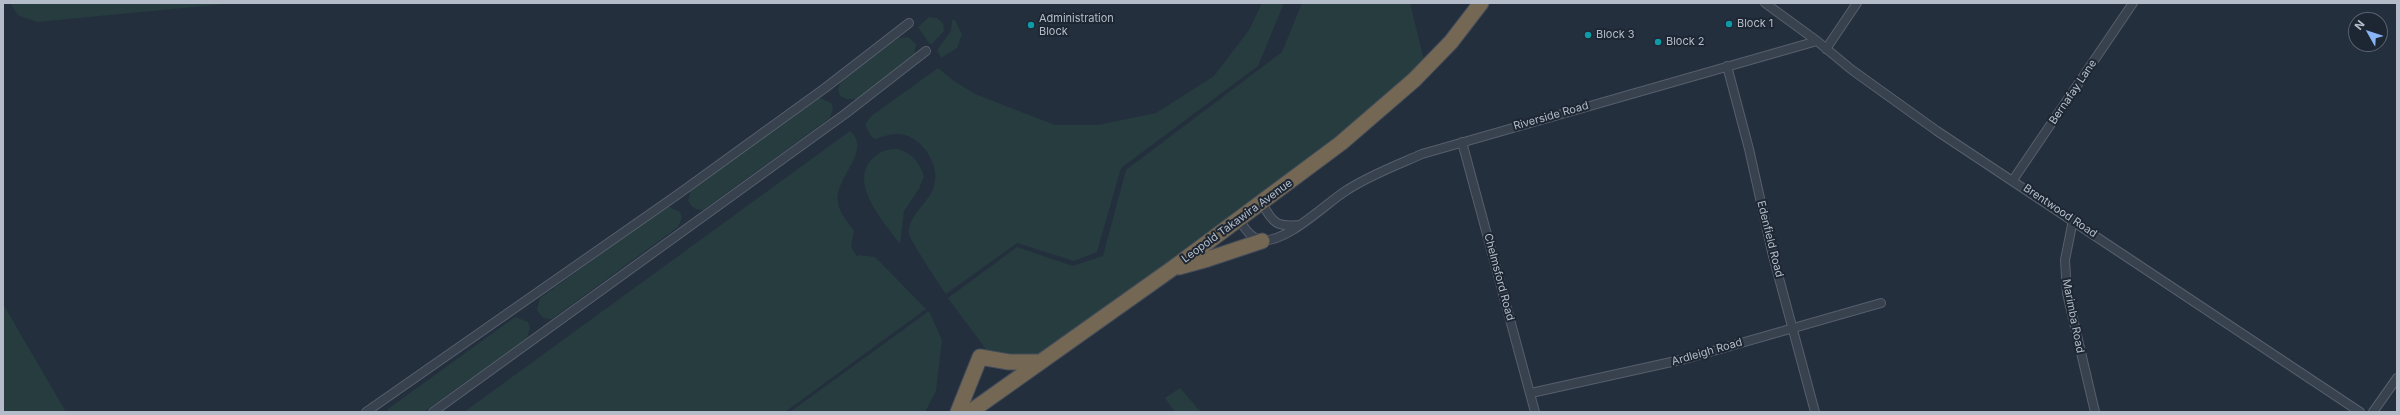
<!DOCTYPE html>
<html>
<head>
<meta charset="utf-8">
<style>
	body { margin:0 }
	#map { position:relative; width:2400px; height:415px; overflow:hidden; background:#242f3e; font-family:Inter,sans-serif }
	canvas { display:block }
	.frame { position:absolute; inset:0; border:4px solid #b4bcc9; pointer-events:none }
	.north { position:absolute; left:2348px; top:12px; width:40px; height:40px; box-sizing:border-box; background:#1d2633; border:1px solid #59626f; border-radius:50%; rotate:309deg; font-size:11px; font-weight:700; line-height:16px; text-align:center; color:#b4bcc9 }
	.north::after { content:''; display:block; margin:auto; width:14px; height:18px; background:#8ab4f8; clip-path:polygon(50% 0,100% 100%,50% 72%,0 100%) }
</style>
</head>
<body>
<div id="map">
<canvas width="2400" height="415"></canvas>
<div class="frame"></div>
<div class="north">N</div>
</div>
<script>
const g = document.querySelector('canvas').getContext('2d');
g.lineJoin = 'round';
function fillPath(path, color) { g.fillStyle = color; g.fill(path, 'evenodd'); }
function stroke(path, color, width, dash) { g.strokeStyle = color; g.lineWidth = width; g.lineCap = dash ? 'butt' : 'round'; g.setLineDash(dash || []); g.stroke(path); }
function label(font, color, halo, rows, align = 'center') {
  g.font = font + ' Inter,sans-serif'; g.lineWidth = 4; g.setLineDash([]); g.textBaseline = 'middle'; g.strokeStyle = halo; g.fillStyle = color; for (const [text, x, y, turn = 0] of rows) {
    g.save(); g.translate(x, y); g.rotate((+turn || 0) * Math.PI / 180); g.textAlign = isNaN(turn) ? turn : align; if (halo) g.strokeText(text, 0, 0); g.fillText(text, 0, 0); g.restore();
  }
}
fillPath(new Path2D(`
	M10 3H235L37 22 18 15Z
	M1262 3H1284L1258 66 1121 168 1097 252 1074 261 1017 243 946 294C939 284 911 242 909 234 907 216 929 203 934 186 940 167 925 141 905 135 894 132 885 136 875 139L871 136 865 125 870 117 938 68 954 81 975 94 1055 125H1098L1156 113 1214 76 1249 30Z
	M1302 3H1410L1424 60 1377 106 1273 187 1042 353 1027 359 991 356 948 298 1017 247 1073 266 1103 256 1126 170 1282 52Z
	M929 17 937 18 943 23 944 31 932 44 929 43 918 27Z
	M952 20H955L962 34 957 48 941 58 937 50 951 31Z
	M908 37 916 44 913 59 856 99H847L840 96 838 89 842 79 898 38Z
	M818 97 831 103 833 108 830 118 703 210C695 210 692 207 688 201L691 189Z
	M850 131C873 151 834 178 838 202 839 213 848 222 854 231L851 246 857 257 859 255 875 257 926 309 785 412H464Z
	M898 149C912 153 919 162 924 176L919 189 904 211 900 244C885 223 848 184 872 159 880 151 887 149 898 149Z
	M667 206 680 212 682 217 678 227 552 319C544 319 541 317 537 310L540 298Z
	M3 304 66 412H3Z
	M929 311 942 340 936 391 925 412H790Z
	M515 317 528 322 530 328 527 338 424 412H387L388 409Z
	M1180 388 1201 412H1175L1165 398Z`), '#263c3f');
const street = new Path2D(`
	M1765 3 1817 41 1852 70 1937 131 2360 412
	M1826 49 1857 3
	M1727 66 1749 149 1772 252 1815 412
	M1462 142 1535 412
	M2013 180 2133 3
	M1262 203C1273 224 1277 227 1300 225
	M1239 220C1245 228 1250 238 1261 240 1286 244 1326 203 1347 190 1370 175 1397 165 1422 154L1817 41
	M2073 220 2065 260 2067 293 2095 412
	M1531 393 1685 359 1881 303
	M366 412 677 195 825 88 909 23
	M433 412 845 114 926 51
	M2373 412 2397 378`);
const highway = new Path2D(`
	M1179 267 1208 259 1262 241
	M958 412 980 357 1009 362H1037
	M970 412 1173 268 1341 143 1414 80 1451 42 1481 3`);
stroke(street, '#565f6c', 10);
stroke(highway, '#434c59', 17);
stroke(street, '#38414e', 8);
stroke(highway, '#746855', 15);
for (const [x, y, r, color] of [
	[1729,24,4,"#0f9aa8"],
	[1031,25,4,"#0f9aa8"],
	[1588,35,4,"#0f9aa8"],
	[1658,42,4,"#0f9aa8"]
]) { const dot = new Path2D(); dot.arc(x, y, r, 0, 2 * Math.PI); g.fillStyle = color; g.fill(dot); stroke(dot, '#1d2633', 1.5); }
label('11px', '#b4bcc9', '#1d2633', [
	["Administration",1039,19],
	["Block",1039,32],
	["Block 1",1737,24],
	["Block 3",1596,35],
	["Block 2",1666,42]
], 'left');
label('11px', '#b4bcc9', '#1d2633', [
	["Bernafay Lane",2073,92,-56],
	["Riverside Road",1551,116,-16],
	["Brentwood Road",2060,211,34],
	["Leopold Takawira Avenue",1237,221,-36],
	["Edenfield Road",1770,239,76],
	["Chelmsford Road",1499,277,75],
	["Marimba Road",2073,316,79],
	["Ardleigh Road",1707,352,-16]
]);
</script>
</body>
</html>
